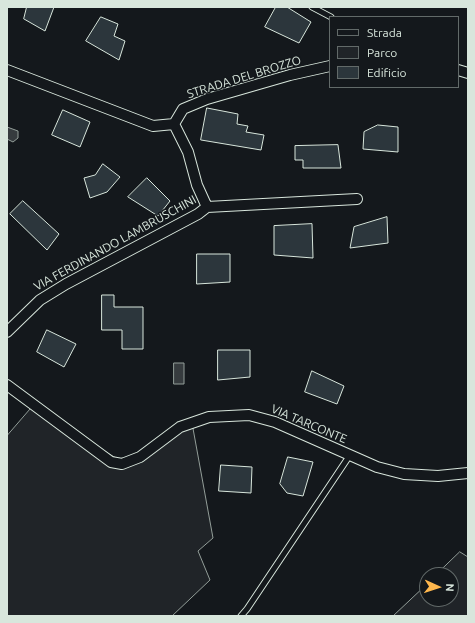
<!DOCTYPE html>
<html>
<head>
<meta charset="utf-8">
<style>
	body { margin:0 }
	#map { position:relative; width:475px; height:623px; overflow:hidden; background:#14181c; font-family:Ubuntu,sans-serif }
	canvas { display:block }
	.frame { position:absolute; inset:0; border:8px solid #d8e6dc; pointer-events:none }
	.legend { position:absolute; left:329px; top:16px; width:130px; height:72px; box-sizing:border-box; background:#14181c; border:1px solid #626a69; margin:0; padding:5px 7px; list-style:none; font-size:12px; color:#d8e6dc }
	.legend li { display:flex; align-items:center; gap:8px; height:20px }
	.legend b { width:20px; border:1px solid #626a69 }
	.north { position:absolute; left:419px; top:567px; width:40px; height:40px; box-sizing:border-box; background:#14181c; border:1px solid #626a69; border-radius:50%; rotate:93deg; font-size:11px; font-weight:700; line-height:16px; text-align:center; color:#d8e6dc }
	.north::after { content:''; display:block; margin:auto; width:14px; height:18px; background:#ffb74d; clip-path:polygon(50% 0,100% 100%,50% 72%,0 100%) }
</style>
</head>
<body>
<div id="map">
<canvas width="475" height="623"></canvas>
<div class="frame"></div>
<ul class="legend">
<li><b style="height:5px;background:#14181c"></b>Strada</li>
<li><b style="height:11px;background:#202428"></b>Parco</li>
<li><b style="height:11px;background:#2c363c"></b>Edificio</li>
</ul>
<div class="north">N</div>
</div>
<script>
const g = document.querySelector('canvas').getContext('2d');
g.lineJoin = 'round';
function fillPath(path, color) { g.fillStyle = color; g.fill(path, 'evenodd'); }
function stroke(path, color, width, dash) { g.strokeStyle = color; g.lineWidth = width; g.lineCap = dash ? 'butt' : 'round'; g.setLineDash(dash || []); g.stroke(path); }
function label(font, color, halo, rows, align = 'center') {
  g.font = font + ' Ubuntu,sans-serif'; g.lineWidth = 3; g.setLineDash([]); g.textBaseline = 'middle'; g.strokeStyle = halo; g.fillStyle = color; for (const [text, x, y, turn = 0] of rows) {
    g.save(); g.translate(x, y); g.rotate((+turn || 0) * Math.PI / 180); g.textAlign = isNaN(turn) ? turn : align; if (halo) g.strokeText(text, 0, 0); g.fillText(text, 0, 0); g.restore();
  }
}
const green = new Path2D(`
	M34 405 62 426 116 458 128 462 192 423 213 538 198 551 210 580 172 616H7V436Z
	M460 552 468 557V616H393L427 584V599H451V575H436Z`);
fillPath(green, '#202428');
stroke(green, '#939e99', 1);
const water = new Path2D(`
	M7 127 18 131V138L13 142 7 139Z
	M174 363H184V384H174Z`);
fillPath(water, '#363b3e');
stroke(water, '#939e99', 1);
const building = new Path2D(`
	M27 7H54L45 31 24 19Z
	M276 7H287L311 22 299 43 265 27Z
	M101 17 118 24 114 36 125 41 119 60 86 41Z
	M207 108 238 114 237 124 248 126 246 132 264 135 261 150 201 140Z
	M63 110 90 122 80 147 52 135Z
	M378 125 398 127V152L363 149 364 132Z
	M338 145 341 168H303V160H295V146Z
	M103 164 120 177 107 192 90 198 84 178 95 175Z
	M147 178 170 201 158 216 128 197Z
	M23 201 59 234 47 250 10 214Z
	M387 217 388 243 350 248 354 227Z
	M312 224 313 258 274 255V226Z
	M197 254H230V282L197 284Z
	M102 295H114V307H143V349H122V330H102Z
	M47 330 76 344 64 367 37 352Z
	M218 350H250V377L218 380Z
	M312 371 344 386 337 404 305 392Z
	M288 457 313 462 303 496 287 493 280 484Z
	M221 465 252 467 251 493 219 491Z`);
fillPath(building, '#2c363c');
stroke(building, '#d8e6dc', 1);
const service = new Path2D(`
	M312 7 331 17
	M241 616 247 609 350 455`);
const minor = new Path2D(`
	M7 70 153 126 174 124
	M458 70 468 73
	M174 124 183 109 207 99 290 75 330 66
	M207 207 357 199
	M7 332 40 300 66 284 198 214 207 207 197 185 188 152 174 124
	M7 385 111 462 122 464 140 457 180 427 209 417 249 415 275 422 377 467 404 474 438 476 468 473`);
stroke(service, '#d8e6dc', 7);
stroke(minor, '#d8e6dc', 12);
stroke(service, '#14181c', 5);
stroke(minor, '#14181c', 10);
label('12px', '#d8e6dc', '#14181c', [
	["STRADA DEL BROZZO",244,77,-17],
	["VIA FERDINANDO LAMBRUSCHINI",115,243,-29],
	["VIA TARCONTE",309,424,23]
]);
</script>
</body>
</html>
